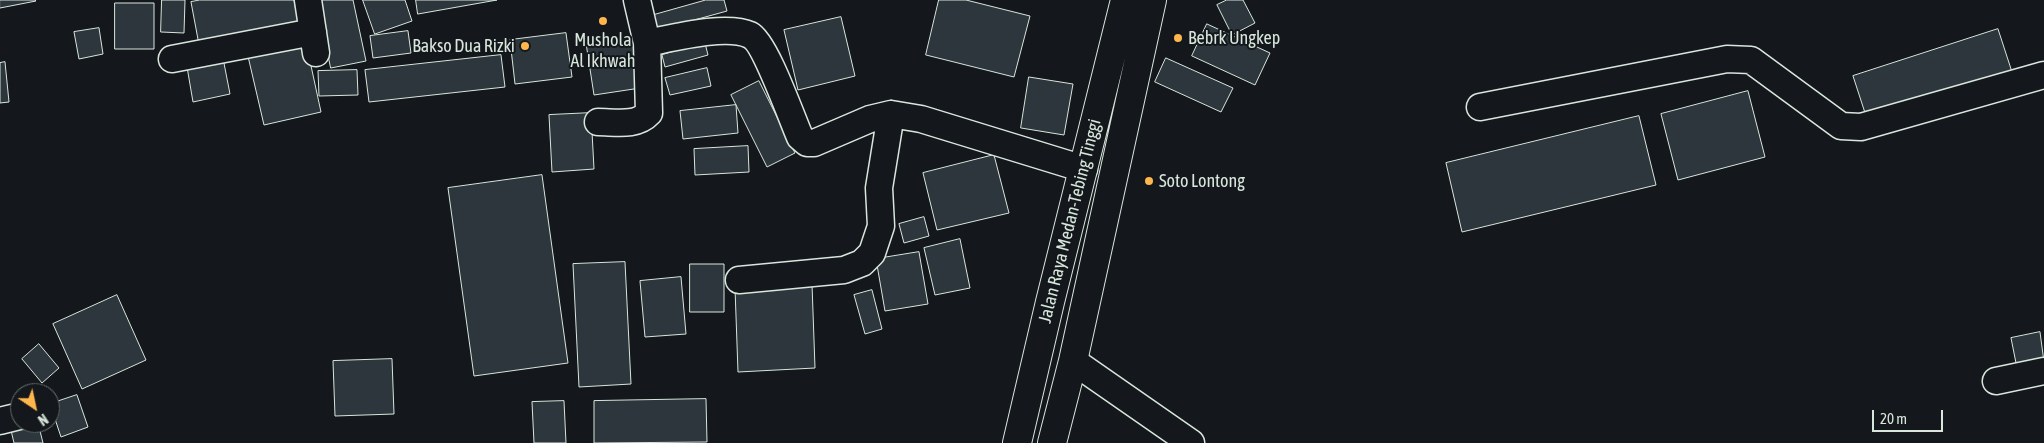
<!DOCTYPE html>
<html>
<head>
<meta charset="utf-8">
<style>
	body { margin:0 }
	#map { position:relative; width:2044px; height:443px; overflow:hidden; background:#14181c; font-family:"Asap Condensed",sans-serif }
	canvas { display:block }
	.north { position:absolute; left:10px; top:383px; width:50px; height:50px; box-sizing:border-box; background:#14181c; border:1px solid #626a69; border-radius:50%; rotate:146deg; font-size:14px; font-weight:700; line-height:20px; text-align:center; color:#d8e6dc }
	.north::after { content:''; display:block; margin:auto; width:18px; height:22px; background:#ffb74d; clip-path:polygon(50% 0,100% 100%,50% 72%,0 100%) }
	.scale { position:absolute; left:1872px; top:410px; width:71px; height:22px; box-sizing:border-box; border:2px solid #d8e6dc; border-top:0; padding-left:6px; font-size:15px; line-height:18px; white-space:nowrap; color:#d8e6dc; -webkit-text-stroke:4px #14181c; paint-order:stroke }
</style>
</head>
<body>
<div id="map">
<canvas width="2044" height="443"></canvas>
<div class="north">N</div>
<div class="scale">20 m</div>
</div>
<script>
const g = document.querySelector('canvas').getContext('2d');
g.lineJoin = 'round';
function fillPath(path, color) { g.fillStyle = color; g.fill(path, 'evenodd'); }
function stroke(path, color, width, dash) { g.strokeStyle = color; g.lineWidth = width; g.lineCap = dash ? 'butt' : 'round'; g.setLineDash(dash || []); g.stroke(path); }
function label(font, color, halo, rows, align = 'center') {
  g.font = font + ' "Asap Condensed",sans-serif'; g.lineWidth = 4; g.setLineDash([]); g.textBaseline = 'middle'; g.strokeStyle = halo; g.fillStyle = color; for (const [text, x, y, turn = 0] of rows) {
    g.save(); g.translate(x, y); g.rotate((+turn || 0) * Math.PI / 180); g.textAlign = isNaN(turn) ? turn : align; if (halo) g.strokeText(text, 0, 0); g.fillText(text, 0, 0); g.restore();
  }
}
const building = new Path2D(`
	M0 0H35L36 1 0 8Z
	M162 0H185L184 33 161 32Z
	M200 0H294L300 32 200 50 191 2Z
	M317 0H353L366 61 331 68Z
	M363 0H405L412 21 375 34Z
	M416 0H497L418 14Z
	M706 0H724L727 11 658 30 654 15Z
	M939 0H966L1030 16 1014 77 926 55Z
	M1227 0H1243L1255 23 1232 35 1217 5Z
	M115 3H154V49H115Z
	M841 17 855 76 798 90 784 30Z
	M1207 24 1270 53 1255 85 1192 56Z
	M99 28 103 54 79 59 74 32Z
	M1998 29 2012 72 1867 119 1853 76Z
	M408 31 411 53 373 58 370 36Z
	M566 33 572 77 515 84 510 40Z
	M639 35 647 87 594 95 586 43Z
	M305 38 321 112 264 125 247 52Z
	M705 43 708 55 665 67 662 55Z
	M222 53 230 94 193 102 186 61Z
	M501 55 505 87 369 102 365 70Z
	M1166 58 1233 88 1221 112 1155 82Z
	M5 62 9 102 0 103V63Z
	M707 68 711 86 670 95 665 78Z
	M357 70 358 95 319 96 318 71Z
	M1029 77 1073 84 1064 135 1021 128Z
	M759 81 795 153 767 167 731 95Z
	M1748 91 1765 157 1678 180 1661 114Z
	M736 105 738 133 683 139 680 111Z
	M591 113 594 169 552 172 549 115Z
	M1639 116 1656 185 1462 232 1446 163Z
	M748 146 749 172 695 175 694 149Z
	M994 155 1009 213 937 230 923 173Z
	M542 175 568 363 474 376 448 188Z
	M924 217 929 236 904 243 899 224Z
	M960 239 970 288 935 295 924 248Z
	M919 252 928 304 885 311 876 259Z
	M625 262 631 384 579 387 573 264Z
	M690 264H724V312H690Z
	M681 277 686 334 645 337 640 281Z
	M812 284 815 368 738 372 735 288Z
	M872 290 882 329 865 334 854 295Z
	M117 295 146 360 82 389 53 324Z
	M2040 332 2044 362 2017 368 2011 338Z
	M39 344 59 368 42 383 22 359Z
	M392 359 394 414 335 416 333 361Z
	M77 395 88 427 61 437 50 404Z
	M706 399 707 442 594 443V401Z
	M564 401 566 443H534L532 402Z
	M22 423H38L43 443H14L10 426Z`);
fillPath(building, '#2c363c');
stroke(building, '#d8e6dc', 1);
const minor = new Path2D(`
	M308 0 316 53
	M647 43C673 38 726 24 750 35 765 42 792 119 800 137L807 143H814L870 119 891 114 921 119 1084 169
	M172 59 313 32
	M1480 107 1727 59 1751 60 1841 126 1861 127 2044 75
	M598 122C615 122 636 127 649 113L647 43 637 0
	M739 280 844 270 862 263 872 253 881 226 879 188 891 114
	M1073 361 1191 443
	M1996 381 2044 371
	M0 421 20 416`);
const highway = new Path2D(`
	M1017 443 1050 302 1125 0
	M1052 443 1073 361 1152 0`);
stroke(minor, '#d8e6dc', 29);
stroke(highway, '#d8e6dc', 30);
stroke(minor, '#14181c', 26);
stroke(highway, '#14181c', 28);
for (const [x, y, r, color] of [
	[603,21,5,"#ffb74d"],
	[1178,38,5,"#ffb74d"],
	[525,46,5,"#ffb74d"],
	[1149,181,5,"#ffb74d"]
]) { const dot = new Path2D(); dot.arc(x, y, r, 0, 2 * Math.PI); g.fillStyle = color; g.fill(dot); stroke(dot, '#14181c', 2); }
label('18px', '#d8e6dc', '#14181c', [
	["Bebrk Ungkep",1188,38],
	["Mushola",603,40,"center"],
	["Al Ikhwah",603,61,"center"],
	["Bakso Dua Rizki",515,46,"right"],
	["Soto Lontong",1159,181]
], 'left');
label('18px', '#d8e6dc', '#14181c', [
	["Jalan Raya Medan-Tebing Tinggi",1070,221,-76]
]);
</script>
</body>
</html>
